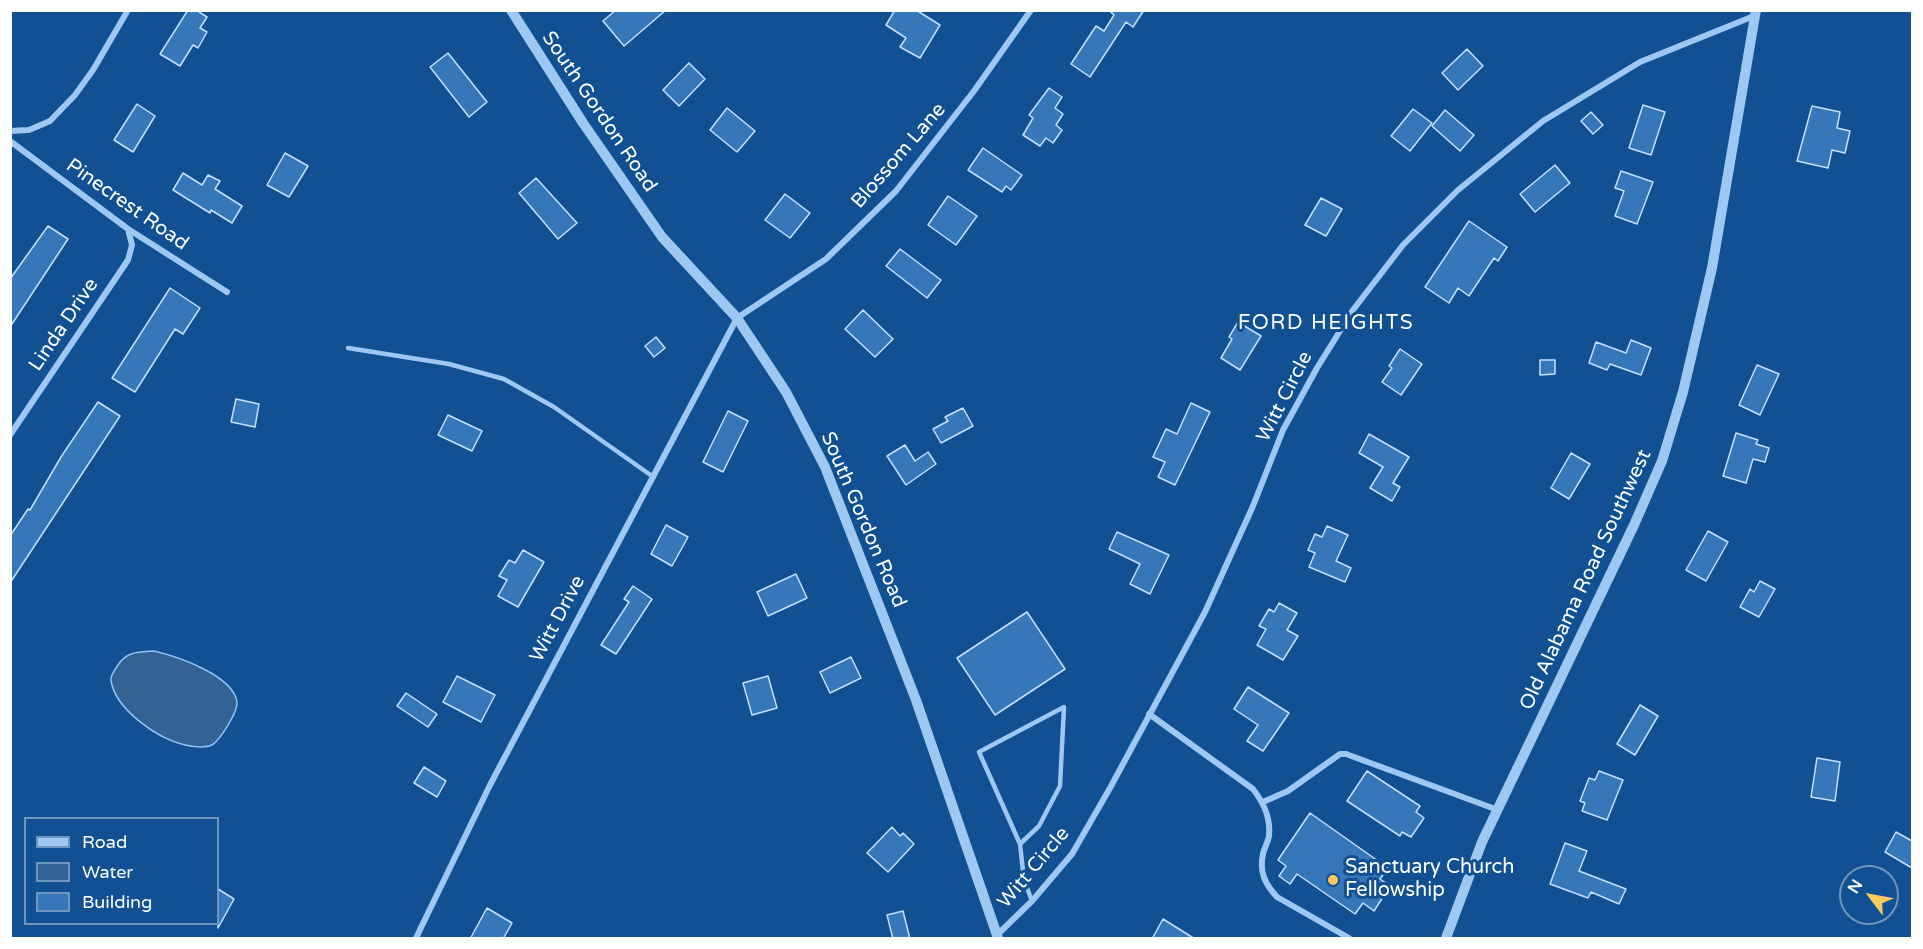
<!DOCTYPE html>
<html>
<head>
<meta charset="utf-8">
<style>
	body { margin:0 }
	#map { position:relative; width:1923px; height:949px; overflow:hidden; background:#115092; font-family:"Varela Round",sans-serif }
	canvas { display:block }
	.frame { position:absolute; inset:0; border:12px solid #fff; pointer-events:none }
	.legend { position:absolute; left:24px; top:817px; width:195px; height:108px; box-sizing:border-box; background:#115092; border:2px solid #7096be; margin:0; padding:8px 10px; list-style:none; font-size:18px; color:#fff }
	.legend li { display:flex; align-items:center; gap:12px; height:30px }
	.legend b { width:30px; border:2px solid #7096be }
	.north { position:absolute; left:1839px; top:865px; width:60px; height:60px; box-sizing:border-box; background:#115092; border:2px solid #7096be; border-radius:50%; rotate:302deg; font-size:16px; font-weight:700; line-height:24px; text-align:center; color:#fff }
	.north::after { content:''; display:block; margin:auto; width:21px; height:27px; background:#ffc95f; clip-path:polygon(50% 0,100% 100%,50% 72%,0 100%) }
</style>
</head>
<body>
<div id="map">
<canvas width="1923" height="949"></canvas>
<div class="frame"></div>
<ul class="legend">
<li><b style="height:8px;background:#9ec8f2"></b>Road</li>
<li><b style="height:16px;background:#346292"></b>Water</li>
<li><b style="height:16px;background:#3577b9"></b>Building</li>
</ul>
<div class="north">N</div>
</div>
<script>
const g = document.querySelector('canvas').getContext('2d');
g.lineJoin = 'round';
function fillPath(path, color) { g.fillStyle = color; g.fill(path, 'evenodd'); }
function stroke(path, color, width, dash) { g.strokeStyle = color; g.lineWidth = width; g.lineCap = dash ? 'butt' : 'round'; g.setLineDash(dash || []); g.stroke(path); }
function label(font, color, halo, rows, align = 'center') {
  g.font = font + ' "Varela Round",sans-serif'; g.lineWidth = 6; g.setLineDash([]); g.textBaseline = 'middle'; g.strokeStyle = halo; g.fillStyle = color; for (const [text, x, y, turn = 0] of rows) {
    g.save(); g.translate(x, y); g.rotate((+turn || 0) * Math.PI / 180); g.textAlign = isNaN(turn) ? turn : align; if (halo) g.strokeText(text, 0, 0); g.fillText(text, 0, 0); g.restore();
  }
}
const water = new Path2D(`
	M154 651C176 656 233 675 237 702 238 712 220 740 212 745 206 748 192 747 185 745 158 739 116 710 111 681 110 675 115 670 118 665 127 651 139 652 154 651Z`);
fillPath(water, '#346292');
stroke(water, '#8fc4f6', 1.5);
const building = new Path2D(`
	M188 10H196L207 17 200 28 207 32 198 48 193 45 180 66 160 54Z
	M616 10H666L624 46 603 21Z
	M895 10H916L940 25 920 58 900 47 906 38 886 25Z
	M1109 10H1144L1133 27 1126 22 1090 77 1071 64 1096 26 1104 31 1114 15Z
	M1467 49 1483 66 1458 90 1442 73Z
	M448 53 487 102 469 117 430 67Z
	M689 63 705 79 679 106 663 90Z
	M1049 88 1062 97 1055 108 1063 114 1056 125 1062 130 1053 143 1046 138 1040 146 1023 135 1033 118 1029 115Z
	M137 104 155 116 133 152 114 140Z
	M1643 105 1665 112 1651 155 1629 148Z
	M1812 106 1840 112 1837 128 1850 131 1845 153 1832 150 1828 168 1797 161Z
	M727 108 755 131 737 152 710 130Z
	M1413 109 1432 123 1410 151 1391 136Z
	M1445 110 1474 135 1460 151 1432 126Z
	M1591 112 1603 125 1593 134 1581 121Z
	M983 148 1022 175 1011 190 1006 186 1002 192 968 170Z
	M285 153 308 166 289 197 267 185Z
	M1555 165 1570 183 1535 212 1520 194Z
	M1621 171 1653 182 1637 224 1615 216 1624 191 1615 188Z
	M183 173 202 185 208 175 220 181 215 189 242 206 232 223 211 210 210 213 173 190Z
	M536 178 577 223 558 239 519 193Z
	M785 194 810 213 790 238 765 220Z
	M948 196 977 216 956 245 928 225Z
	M1321 198 1342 209 1326 236 1305 225Z
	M1469 221 1507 247 1498 261 1494 258 1469 296 1458 288 1449 303 1425 287Z
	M48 226 68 239 10 327V279Z
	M900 249 941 280 927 298 886 266Z
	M170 288 200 308 183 334 175 329 135 392 112 378Z
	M863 310 893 339 875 357 845 329Z
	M1238 322 1261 336 1240 370 1221 358 1232 339 1229 337Z
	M656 337 665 348 654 357 645 346Z
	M1631 340 1651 348 1641 375 1610 364 1607 370 1589 363 1596 342 1626 353Z
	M1400 349 1422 364 1401 395 1382 382 1392 368 1389 366Z
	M1540 360H1555V374L1540 375Z
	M1757 365 1779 374 1760 415 1739 405Z
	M236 399 259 404 255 427 231 422Z
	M98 402 120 416 10 583V536L28 509 30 510 61 457Z
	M1191 403 1210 412 1175 485 1158 477 1165 462 1153 457 1166 429 1177 434Z
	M963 408 973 426 941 443 933 429 948 421 945 417Z
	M728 411 748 421 723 472 703 462Z
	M448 415 482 431 472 451 438 435Z
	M1736 433 1758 440 1756 444 1769 448 1765 462 1753 459 1746 483 1723 476Z
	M1369 434 1409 457 1393 483 1400 487 1392 501 1370 488 1383 467 1359 453Z
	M905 445 915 461 928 452 936 464 906 485 887 456Z
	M1571 453 1590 464 1569 499 1551 488Z
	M666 525 688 537 672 566 651 554Z
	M1327 526 1348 535 1336 561 1351 568 1345 582 1309 567 1315 553 1308 550 1315 534 1322 537Z
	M1708 531 1728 542 1706 581 1686 570Z
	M1117 532 1169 555 1150 594 1130 584 1140 564 1109 549Z
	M523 550 544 562 518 607 498 596 507 580 499 576 509 560 515 563Z
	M796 574 807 598 768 616 757 592Z
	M1760 581 1775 589 1759 617 1740 607 1750 589 1754 592Z
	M633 586 652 599 616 654 601 645 629 602 624 599Z
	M1279 603 1297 613 1287 630 1298 636 1283 660 1257 645 1266 629 1259 626 1269 609 1274 612Z
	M1027 612 1065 669 995 715 957 658Z
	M851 657 861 678 830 693 820 672Z
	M457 676 495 695 481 722 443 702Z
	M768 676 777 708 752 715 743 683Z
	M1248 687 1289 713 1263 751 1247 741 1258 725 1234 709Z
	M406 693 437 714 428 727 397 706Z
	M1640 705 1658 716 1635 755 1617 744Z
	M1817 758 1840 762 1835 801 1811 797Z
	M424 767 446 781 437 797 414 783Z
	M1367 771 1420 806 1416 812 1424 818 1411 837 1402 832 1400 836 1347 801Z
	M1599 771 1623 780 1607 820 1582 811 1585 803 1580 801 1589 778 1595 780Z
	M1310 813 1388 868 1380 879 1390 886 1374 911 1363 903 1355 914 1297 874 1290 884 1279 876 1286 866 1278 860Z
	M892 827 900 836 903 833 914 844 888 872 867 853Z
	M1896 832 1912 841V868L1885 852Z
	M1565 843 1587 851 1579 871 1626 889 1619 904 1591 892 1588 898 1550 884Z
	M218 889 234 899 218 928Z
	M487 908 512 923 503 939H470Z
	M903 911 910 939H893L887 915Z
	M1163 919 1195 939H1152Z`);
fillPath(building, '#3577b9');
stroke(building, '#c5e1fd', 1.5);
stroke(new Path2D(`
	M348 348 449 364 504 379 554 407 652 476
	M1020 844 1039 826 1060 786 1064 707 979 752 1020 844 1024 880 1032 901`), '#9ec8f2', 4.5);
stroke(new Path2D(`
	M10 131 29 130 50 121 75 95 93 70 128 10
	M10 141 128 229 227 292
	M10 435 128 260 132 245 128 229
	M1149 714 1253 789C1264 803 1271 818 1269 836 1268 843 1264 848 1263 854 1259 872 1265 884 1277 897L1349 938
	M1263 802 1288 791 1340 754H1346L1498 810
	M997 935 1032 901 1072 854 1110 788 1205 612 1253 506 1283 430 1317 368 1353 310 1403 245 1458 190 1543 121 1640 62 1754 16
	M416 938 490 785 737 318 826 259 896 191 974 91 1031 10`), '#9ec8f2', 6);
stroke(new Path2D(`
	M511 10 583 123 662 237 737 318 786 392 825 467 916 700 998 938
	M1446 938 1482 842 1634 525 1662 461 1683 392 1712 268 1756 10`), '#9ec8f2', 10);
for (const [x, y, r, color] of [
	[1333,880,6,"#ffc95f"]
]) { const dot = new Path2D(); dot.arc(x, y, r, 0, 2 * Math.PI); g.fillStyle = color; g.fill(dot); stroke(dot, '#115092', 2); }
label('20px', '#fff', '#115092', [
	["South Gordon Road",599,112,56],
	["Blossom Lane",899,156,-49],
	["Pinecrest Road",127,205,35],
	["Linda Drive",64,325,-56],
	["Witt Circle",1285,397,-63],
	["South Gordon Road",863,520,67],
	["Old Alabama Road Southwest",1586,580,-65],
	["Witt Drive",558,619,-62],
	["Witt Circle",1034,868,-50]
]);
label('20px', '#fff', '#115092', [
	["Sanctuary Church",1345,868],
	["Fellowship",1345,891]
], 'left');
g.letterSpacing = '1.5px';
label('21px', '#fff', '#115092', [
	["FORD HEIGHTS",1326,323]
]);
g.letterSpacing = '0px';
</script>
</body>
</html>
